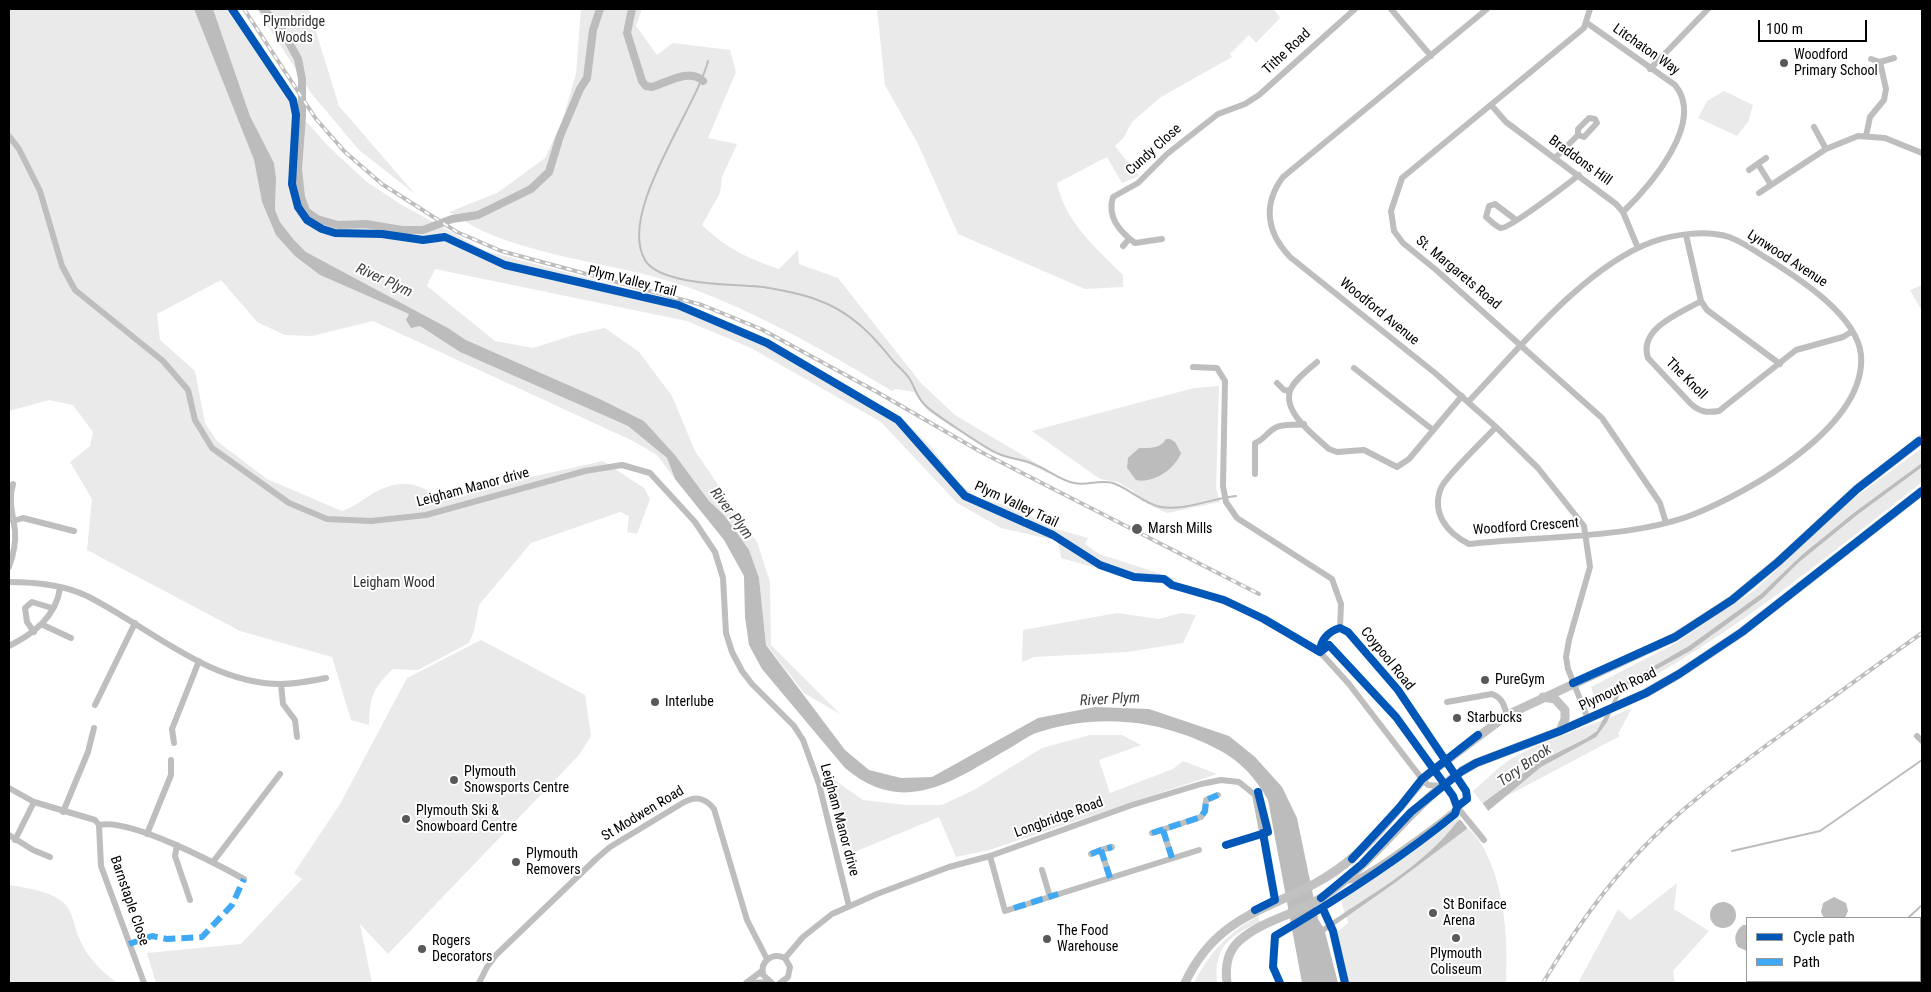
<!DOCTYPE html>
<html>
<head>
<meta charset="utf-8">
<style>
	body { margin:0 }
	#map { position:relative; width:1931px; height:992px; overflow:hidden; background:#fff; font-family:"Roboto Condensed",sans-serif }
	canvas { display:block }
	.frame { position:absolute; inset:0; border:10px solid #000; pointer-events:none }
	.legend { position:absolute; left:1746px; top:917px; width:175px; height:65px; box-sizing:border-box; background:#fff; border:1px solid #999; margin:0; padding:6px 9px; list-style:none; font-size:15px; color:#000 }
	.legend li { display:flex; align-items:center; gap:10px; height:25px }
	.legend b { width:25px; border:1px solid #999 }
	.scale { position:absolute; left:1758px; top:20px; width:109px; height:22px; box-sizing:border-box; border:2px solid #000; border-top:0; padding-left:6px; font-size:15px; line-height:18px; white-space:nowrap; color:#000; -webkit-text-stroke:4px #fff; paint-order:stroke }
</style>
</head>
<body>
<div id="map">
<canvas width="1931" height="992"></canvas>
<div class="frame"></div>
<ul class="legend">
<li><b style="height:6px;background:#0057b8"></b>Cycle path</li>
<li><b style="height:6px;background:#3fa9f5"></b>Path</li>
</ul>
<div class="scale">100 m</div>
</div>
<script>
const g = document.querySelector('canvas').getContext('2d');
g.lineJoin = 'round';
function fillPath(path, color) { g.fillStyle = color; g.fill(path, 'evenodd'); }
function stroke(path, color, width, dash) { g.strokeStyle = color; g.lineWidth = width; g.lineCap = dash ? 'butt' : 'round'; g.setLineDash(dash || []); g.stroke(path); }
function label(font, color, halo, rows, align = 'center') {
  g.font = font + ' "Roboto Condensed",sans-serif'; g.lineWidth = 4; g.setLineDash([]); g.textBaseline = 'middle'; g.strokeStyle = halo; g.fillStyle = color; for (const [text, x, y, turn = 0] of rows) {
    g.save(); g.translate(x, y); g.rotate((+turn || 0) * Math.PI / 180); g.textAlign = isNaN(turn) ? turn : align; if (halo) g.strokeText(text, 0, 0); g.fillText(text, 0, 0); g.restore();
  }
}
fillPath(new Path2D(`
	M9 9H194L254 160 262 202 320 275 409 314 420 326 460 352 628 426 667 458 675 479 657 455 633 441 373 321 312 336 285 335 257 322 221 280 157 314 160 340 195 371 205 423 217 441 267 479 342 511C352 508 358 503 367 497 400 477 414 481 447 501L522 479 603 461 644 488 650 499 637 534 627 532 629 516 620 512 531 543 479 605 474 631 469 643 418 670 393 669C372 689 370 697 369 725L351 720 332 657 240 631 87 550 92 499 70 462 90 446 93 432 73 405 49 400 9 411Z
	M213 9H234L304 119 328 146 367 182 402 205 486 251 675 301 772 341 906 422 932 448 957 482 980 499 1016 507 1049 527 1088 538 1085 544 1099 554 1177 579 1154 583 1135 579 1061 558 1058 541 1001 528 957 503 881 422 751 348 687 321 435 269 427 286 495 341 533 348 577 334 605 328 639 352 672 396 695 451 757 542 770 582 771 645 840 714 804 693 766 644 759 578 724 515 709 501 675 455 644 421 600 399 466 340 448 328 306 252 294 240 280 222 275 210 276 178 274 163 250 116Z
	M257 9H309L339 106 415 194 359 150 311 93Z
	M581 9H642L636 26 657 55 673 43 730 50 736 72 708 138 737 144 722 177 720 193 702 225C727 249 747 258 779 269L798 250 799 264 838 278 921 383 955 415 1051 472 1047 473 1026 462 992 453 928 411 914 392 896 389 892 391C829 353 762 315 693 289 628 265 557 261 492 235 477 229 463 220 449 212L497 193 545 158 562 122 576 74Z
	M877 9H1274L1280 18 1256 43 1249 35 1230 54 1232 57 1161 97 1132 122 1124 137 1115 146 1139 176 1122 183 1107 157 1057 183C1065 222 1096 248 1123 275V287L1085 289 958 234 918 144 885 85Z
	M1724 91 1753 105 1748 122 1737 136 1698 118 1707 101Z
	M1922 285V311L1910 290Z
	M1219 386 1216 489 1220 502 1167 513 1142 501 1133 491 1118 482 1100 479 1032 431 1194 388Z
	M1922 448V482C1817 564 1718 648 1597 706L1591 687 1674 644 1755 590 1846 504Z
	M1117 613 1159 619 1181 613 1196 615 1183 643 1127 652 1034 657 1022 662 1023 630Z
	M481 640 585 695 591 736 579 755 388 954 360 924 372 983H156L147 953 241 944 302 879 294 873 340 804 407 678Z
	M1632 708 1618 734 1620 736 1505 797 1488 811 1473 791C1484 782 1494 771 1505 763 1539 740 1593 726 1632 708Z
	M1090 735H1122L1141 745 1099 760 1110 793 1173 769 1183 761 1217 774 989 850 956 857 939 817 845 856 823 772 863 800 906 805H942L974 790 1042 748Z
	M1459 817C1467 827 1477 836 1483 847 1505 887 1508 939 1506 983H1349L1337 932 1348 923 1341 901Z
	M1677 883 1674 909 1709 931 1673 971 1675 983H1578L1618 909 1630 920Z
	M9 885C26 888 45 890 60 900 74 909 73 926 80 940 88 959 102 971 117 983H9Z
	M1258 916 1260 922C1229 936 1214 946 1217 983H1194C1209 953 1228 933 1258 916Z`), '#eaeaea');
fillPath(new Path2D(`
	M194 9H213L250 116 274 163 276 178 275 210 280 222 294 240 306 252 448 328 466 340 600 399 644 421 675 455 709 501 724 515 749 550 759 578 766 645 845 750 869 770 901 778 932 777 1038 718 1095 707 1149 709 1229 736 1255 757 1282 787 1297 818 1318 919 1323 927C1368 896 1424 866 1457 822L1539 762 1587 738 1597 731 1621 685 1689 646 1761 594 1803 554 1855 512 1922 463V467L1857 515 1798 563 1763 598 1690 651 1626 686 1622 690 1607 722 1596 737 1541 767 1464 831 1396 882 1325 932 1338 983H1302L1268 800C1247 763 1226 751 1188 736 1141 718 1088 716 1039 732 1029 735 1019 743 1010 748 955 779 905 819 845 768L762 669 749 645 745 617 744 576 724 540 675 479 667 458 628 426 460 352 420 326 411 328 406 320 409 314 320 275 295 256 276 235 262 202 254 160Z
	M1166 439H1170L1175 442 1181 453C1175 469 1153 484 1136 480L1127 468 1128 458 1139 448C1150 448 1160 449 1166 439Z
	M1834 897 1846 903 1848 911 1845 918H1824L1821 912 1823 903Z
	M1710 915a13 13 0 1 1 26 0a13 13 0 1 1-26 0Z
	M1743 925H1747V951L1738 947C1733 939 1735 931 1743 925Z`), '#bcbcbc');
fillPath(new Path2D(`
	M1481 801 1489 812 1468 829 1459 818Z`), '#fff');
stroke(new Path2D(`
	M708 61C696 109 617 213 645 260 660 286 736 284 763 287 781 290 799 293 815 299 850 311 872 334 894 362 899 367 905 372 909 378 915 387 917 398 925 405 931 412 990 451 999 454 1010 459 1023 459 1033 464 1047 469 1060 480 1074 483 1087 486 1100 479 1113 483 1130 489 1144 504 1161 507 1186 511 1212 498 1236 496
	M1732 851 1820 831 1922 760
	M1908 918 1922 905`), '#bcbcbc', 2);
stroke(new Path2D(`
	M263 9 281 28 298 59 302 79V116L298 169 301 197 306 211 317 219 338 225 366 224 402 230H423L452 219 478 215 531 189 549 172 560 136 580 89 587 78 593 30 600 9
	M632 9 627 33 642 81 646 86 652 87C668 82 690 68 703 81`), '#bcbcbc', 8);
stroke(new Path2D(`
	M1391 9 1431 56
	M1487 9 1283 177C1262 205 1267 233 1290 257L1435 373 1496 427 1538 468 1584 526 1590 567 1569 640 1566 657 1568 669 1588 719
	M1590 9 1584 28 1402 178 1391 211 1394 231 1403 243 1435 269 1602 418 1660 503 1666 523
	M1587 23 1675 85C1706 122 1650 186 1623 212
	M1871 59 1880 62
	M1650 69 1708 9
	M1492 106 1506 122 1616 204 1623 212 1638 248
	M1814 127 1826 149
	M9 136 19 149 40 191 62 266 75 290 163 361 188 390 195 420 212 448 289 503 327 519 371 521 426 515 585 471 622 465 650 473 695 522 715 552 723 578 726 633 732 652 742 671 752 684 794 726 803 740 819 784 849 906
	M1866 136 1870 117 1884 100 1886 89 1880 62 1894 58
	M1555 158 1578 135V129L1589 118 1595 119 1597 123 1584 137 1578 135
	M1758 164 1771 185 1826 149 1858 136 1885 138 1922 153
	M1749 170 1766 158
	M1759 193 1771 185
	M1516 220 1495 204 1489 206 1486 217C1490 220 1496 227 1501 228 1509 229 1569 183 1579 175
	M1686 235 1701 301 1707 310 1780 364
	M1162 239 1135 243C1119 231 1107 217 1113 197L1138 183 1167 154 1218 114 1245 104 1259 95 1355 9
	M1123 246 1129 239
	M1701 301C1681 313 1638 328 1648 358L1691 404C1700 412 1707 413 1719 411L1796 350 1843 337 1851 332
	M1317 362C1308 370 1294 380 1290 391 1283 413 1315 436 1329 449L1337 452 1364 450 1397 467 1409 459 1462 396
	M1193 367 1217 368 1225 381 1223 486 1226 502 1237 518 1332 579 1341 604 1340 628
	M1354 368 1433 430
	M1277 383 1284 390 1290 391
	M1468 402C1518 350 1584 267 1652 242 1674 234 1706 230 1729 237 1743 242 1755 251 1768 259 1798 278 1857 315 1861 355 1867 426 1748 493 1692 515 1629 539 1537 536 1469 544 1447 533 1431 513 1441 488 1446 476 1485 439 1496 427
	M1255 474V443C1264 440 1267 432 1275 428 1283 423 1295 426 1304 424
	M13 521 23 518 74 531
	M9 567C13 556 16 543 15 531 13 515 8 500 13 484
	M9 582C34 582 64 585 87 596 149 627 209 684 281 684 296 684 311 681 326 678
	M1172 585 1200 592 1243 609 1320 652 1349 684 1422 779 1428 785 1442 786
	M43 625 71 638
	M34 632 27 622 25 608 32 602 52 608
	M9 646C33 634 56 617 60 588
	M1320 652C1320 640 1329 631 1340 628L1348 632 1398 690 1468 796C1464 808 1372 873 1356 879 1353 880 1348 881 1345 881
	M281 684 283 704 295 720 297 737
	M1447 702 1492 694C1503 698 1504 706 1507 715
	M95 705 135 623
	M1917 736 1922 741
	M174 743 172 729 199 661
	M9 788 34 802 95 820 99 825 101 866 144 983
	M1457 807 1484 840
	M63 812 88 752 94 728
	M99 825C130 818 215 863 244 879
	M1163 830 1172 858
	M1152 833 1201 817 1205 811 1206 800 1218 795
	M147 834 171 775V760
	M9 835 33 850 50 857
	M15 840 34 802
	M177 845 175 856 190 900
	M1091 854 1101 850
	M990 856 1005 911 1199 850
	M213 862 280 774
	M1042 870 1050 897
	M1110 878 1101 850 1112 847
	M785 958 803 937 832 914 877 894 949 867 990 856 1132 805 1201 784 1221 780 1239 782 1255 795 1275 900
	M479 983 487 967 496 955 596 859 610 847 681 804C694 796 704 796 714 809L747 920 767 959
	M746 983 762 971
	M752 983 768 982
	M772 983 763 975C760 961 772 952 785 958L790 967 788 977 780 983`), '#bebebe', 6);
stroke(new Path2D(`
	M1543 697 1555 699 1565 710V719L1560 731
	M1450 758 1507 715 1675 637 1732 600 1778 562 1857 489 1922 439
	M1462 771 1476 763 1560 731 1646 693 1679 674 1742 632 1922 491
	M1185 983C1223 901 1293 910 1352 858 1373 840 1392 817 1409 796 1417 787 1423 778 1432 771
	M1227 983C1225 968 1227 952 1239 941 1262 920 1295 915 1321 898 1367 869 1400 821 1442 786`), '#c1c1c1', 9);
const rail = new Path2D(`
	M244 9 316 119 345 152 382 184 457 232 501 251 702 305 761 329 877 392 981 452 1259 594
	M1543 983C1570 937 1602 891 1639 852 1680 808 1730 772 1778 737 1826 702 1874 667 1922 633`);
stroke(rail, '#bdbdbd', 4);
stroke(rail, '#fff', 2, [5.5]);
stroke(new Path2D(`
	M1432 771 1450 758
	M1442 786 1462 771`), '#c1c1c1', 9);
stroke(new Path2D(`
	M1163 830 1172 858
	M1152 833 1201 817 1205 811 1206 800 1218 795
	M1091 854 1101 850
	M1110 878 1101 850 1112 847
	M1014 908 1058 894
	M129 944 152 936 167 939 202 937 232 905 244 879`), '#3fa9f5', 6, [12, 6]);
stroke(new Path2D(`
	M232 9 293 100 296 115 292 184 298 207 307 220 322 229 335 233 382 234 423 240 445 237 505 265 678 305 767 343 898 420 965 496 1053 535 1100 565 1134 577 1164 579 1172 585 1224 600 1264 619 1320 652
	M1320 652C1320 640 1329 631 1340 628L1348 632 1398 690 1466 791 1467 799 1457 807
	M1573 683 1675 637 1732 600 1778 562 1857 489 1919 441
	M1226 845 1268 832 1258 792
	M1352 859 1400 807 1422 779 1478 735
	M1321 898 1362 864 1411 812 1462 771 1476 763 1560 731 1646 693 1679 674 1742 632 1922 491
	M1323 909 1333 931 1345 983
	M1255 910 1275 900 1263 833
	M1280 983 1273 967 1275 936C1338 899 1399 860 1455 814L1457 807 1453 796 1396 717 1329 645 1320 652`), '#0057b8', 8);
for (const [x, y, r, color] of [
	[1784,63,5,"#595959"],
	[1137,529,6,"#595959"],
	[1485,680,5,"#595959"],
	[655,702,5,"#595959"],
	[1457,718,5,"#595959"],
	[454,780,5,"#595959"],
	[406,819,5,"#595959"],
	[516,862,5,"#595959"],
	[1433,913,5,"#595959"],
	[1456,938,5,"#595959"],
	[1047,939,5,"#595959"],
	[422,949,5,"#595959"]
]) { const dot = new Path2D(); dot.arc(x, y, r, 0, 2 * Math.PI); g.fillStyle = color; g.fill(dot); stroke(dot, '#fff', 2); }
label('14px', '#2f2f2f', '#fff', [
	["Plymbridge",294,22],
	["Woods",294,38],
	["Leigham Wood",394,583]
]);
label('14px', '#000', '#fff', [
	["Litchaton Way",1646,50,35],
	["Tithe Road",1287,52,-43],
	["Cundy Close",1154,150,-42],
	["Braddons Hill",1580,161,36],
	["Lynwood Avenue",1787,259,33],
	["St. Margarets Road",1458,273,40],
	["Plym Valley Trail",632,282,14],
	["Woodford Avenue",1379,312,39],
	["The Knoll",1686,379,45],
	["Leigham Manor drive",473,488,-15],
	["Plym Valley Trail",1016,505,25],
	["Woodford Crescent",1526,527,-4],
	["Coypool Road",1387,659,51],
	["Plymouth Road",1618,690,-25],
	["St Modwen Road",643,814,-31],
	["Longbridge Road",1059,818,-20],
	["Leigham Manor drive",839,820,75],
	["Barnstaple Close",129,901,71]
]);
label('14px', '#000', '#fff', [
	["Woodford",1794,55],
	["Primary School",1794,71],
	["Marsh Mills",1148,529],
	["PureGym",1495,680],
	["Interlube",665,702],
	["Starbucks",1467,718],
	["Plymouth",464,772],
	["Snowsports Centre",464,788],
	["Plymouth Ski &",416,811],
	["Snowboard Centre",416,827],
	["Plymouth",526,854],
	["Removers",526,870],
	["St Boniface",1443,905],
	["Arena",1443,921],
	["The Food",1057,931],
	["Warehouse",1057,947],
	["Rogers",432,941],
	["Decorators",432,957],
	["Plymouth",1456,954,"center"],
	["Coliseum",1456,970,"center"]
], 'left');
label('italic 15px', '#404040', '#fff', [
	["River Plym",384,281,25],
	["River Plym",731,514,53],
	["River Plym",1110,700,-3],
	["Tory Brook",1525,766,-35]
]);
</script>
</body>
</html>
